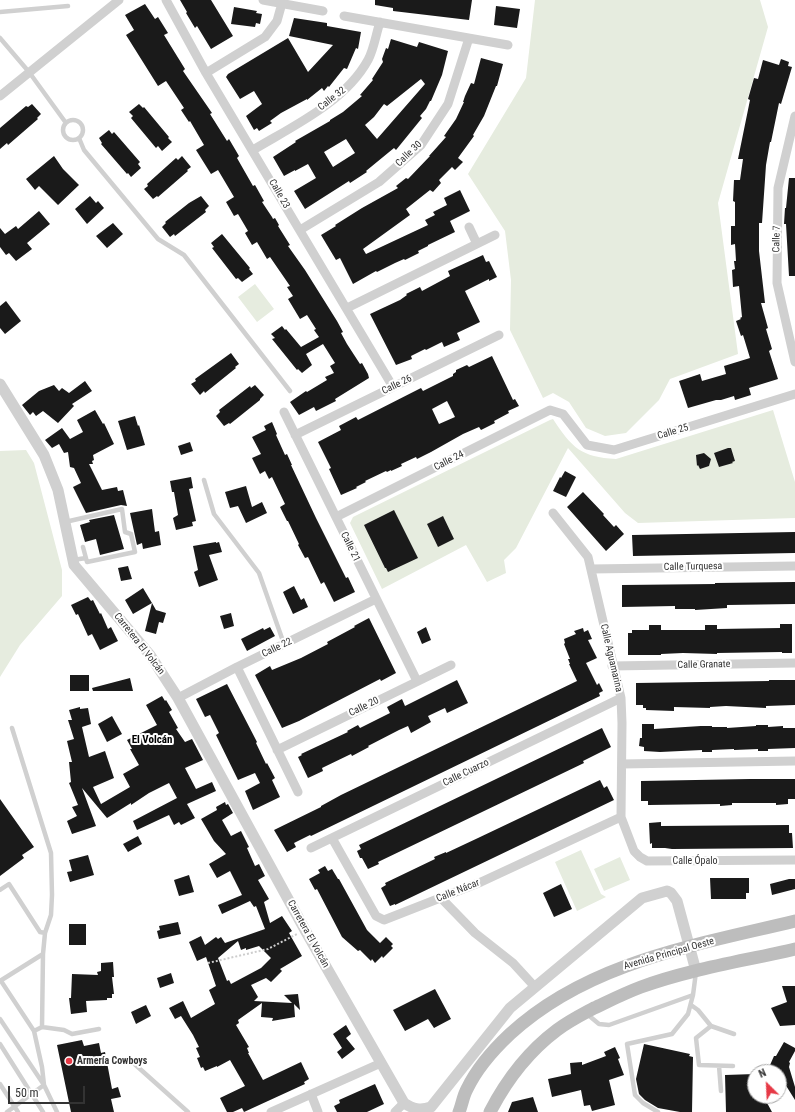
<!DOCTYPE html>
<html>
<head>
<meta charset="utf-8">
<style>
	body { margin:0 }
	#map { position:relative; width:795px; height:1112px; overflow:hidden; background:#fff; font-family:"Roboto Condensed",sans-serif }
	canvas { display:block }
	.north { position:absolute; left:747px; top:1064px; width:40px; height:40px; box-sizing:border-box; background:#fff; border:1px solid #adadad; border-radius:50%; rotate:336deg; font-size:11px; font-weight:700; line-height:16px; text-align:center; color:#333 }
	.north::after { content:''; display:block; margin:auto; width:14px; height:18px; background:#e63946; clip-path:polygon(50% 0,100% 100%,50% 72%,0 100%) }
	.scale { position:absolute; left:8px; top:1086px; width:77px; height:18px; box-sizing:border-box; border:2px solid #333; border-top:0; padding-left:5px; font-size:12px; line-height:14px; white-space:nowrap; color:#333; -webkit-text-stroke:3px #fff; paint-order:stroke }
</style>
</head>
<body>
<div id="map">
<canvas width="795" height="1112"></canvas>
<div class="north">N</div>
<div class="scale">50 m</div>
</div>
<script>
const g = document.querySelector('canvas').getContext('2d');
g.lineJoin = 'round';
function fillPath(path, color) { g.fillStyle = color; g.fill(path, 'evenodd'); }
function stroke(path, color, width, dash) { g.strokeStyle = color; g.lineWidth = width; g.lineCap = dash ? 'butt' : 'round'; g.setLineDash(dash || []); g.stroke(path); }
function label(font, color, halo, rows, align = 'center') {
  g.font = font + ' "Roboto Condensed",sans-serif'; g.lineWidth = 4; g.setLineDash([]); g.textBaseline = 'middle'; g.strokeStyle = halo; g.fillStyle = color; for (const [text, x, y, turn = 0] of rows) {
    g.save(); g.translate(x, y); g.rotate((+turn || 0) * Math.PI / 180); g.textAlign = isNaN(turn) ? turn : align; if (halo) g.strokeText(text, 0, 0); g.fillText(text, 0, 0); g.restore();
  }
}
fillPath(new Path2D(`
	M535 0H760L768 27 718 203 738 354 670 379 659 400 626 433 605 436 586 428 569 402 553 393 543 398 510 330 511 280 505 231 468 174 526 78Z
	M255 284 274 309 257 322 238 297Z
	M773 410 795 482V518L638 523 625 513 568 448 516 548 504 560 506 573 487 582 466 545 382 589 350 523 353 517 550 420 553 419C572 448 581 457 616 459Z
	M26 450 34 463 62 570V596L20 645 0 677V451Z
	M581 850 601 894 606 897 577 911 555 862Z
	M620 857 630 880 604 891 594 869Z`), '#e6ecdf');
fillPath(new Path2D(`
	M180 0H211L233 36 211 49 197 26 195 28 186 13 187 12Z
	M375 0H472L469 20 393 11V8L375 5Z
	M145 4 155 19 158 17 168 33 164 35 185 69 183 71 212 113 210 114 227 141 229 139 239 156 237 158 253 186 255 185 264 201 262 202 272 217 273 219 275 218 279 225 278 226 290 245 288 246 305 270 337 321 343 332 341 333 347 344 360 364 362 363 368 374 369 378 335 399 336 401 316 411 314 407 299 415 290 402 306 391 307 392 327 380 325 377 334 373 330 366 335 363 323 344 306 354 312 365 302 373 298 369 297 370 272 339 275 338 271 334 282 326 285 330 286 329 301 347 319 337 314 330 316 329 307 315 300 319 288 299 293 296 287 287 290 286 270 257 267 259 257 242 252 245 245 233 248 231 238 214 234 216 226 202 234 197 218 170 211 174 196 150 204 145 190 121 189 122 181 110 184 108 166 81 158 86 126 35 134 30 125 15Z
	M496 6 520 9 517 28 494 25Z
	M234 7 257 11 256 13 262 14 260 24 256 23 255 27 231 24Z
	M294 18 327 23V26L361 32 358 49 356 48 347 69 344 68 329 87 328 86 324 91 322 88 307 100V99L281 113 270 121 272 123 259 131 257 128 254 130 246 116 262 104 254 91 240 99 226 77 228 74 288 38 308 72 333 45 289 36Z
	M391 39 417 47 419 42 448 51 442 75 431 101H430L426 109 420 116 422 118 396 150 394 148 366 171 367 172 350 183 349 181 305 209 294 191 316 178 308 164 295 171V170L284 176 273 157 296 142 295 141 330 121V120L343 112 362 96 360 95 373 80 372 79 383 62 382 59 386 48 388 49ZM421 79 425 84 377 139 365 125 374 117 384 104 387 106ZM346 139 355 153 333 167 324 152Z
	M481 58 503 64 497 86H496L484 116 473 135 474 136 458 158 463 162 455 170 452 167 439 180 441 183 433 192 430 190 406 209 410 215 363 249 366 254 428 225 425 220 435 215 433 212 447 205 444 198 460 190 470 211 450 221 455 232 428 245V246L418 251 419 253 405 260 404 259 395 263 377 272 376 271 353 284 340 258 336 260 321 235 336 226 335 225 362 208 398 188 396 186 406 178 408 179 430 156H429L446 137 444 136 456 119 464 102H463L465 96 471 83 474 84Z
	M781 59 789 62 788 66 792 67 781 104 779 103 771 142H770L766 165 762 223H759V251L765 303H761L768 328 766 329 772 349 769 351 778 379 749 388 751 395 735 400 734 396 721 400H716L688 408 679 381 700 374 702 381 726 374 724 366 750 358 743 335 741 336 736 321 741 319 740 318 742 317 739 286 733 287 732 270 735 269 734 261H736L735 244 731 245V226H735V202L733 201 734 180H740L743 159H738L750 100 748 99 754 78 758 79 763 60 779 65Z
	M32 104 41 114 37 118 38 119 8 145 7 143 0 149V128L26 106 28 107Z
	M139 104 143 108 144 107 169 137 168 138 172 142 162 151 158 146 156 148 131 118 133 116 129 112Z
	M109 130 112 134 114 132 140 162 138 164 141 168 131 177 128 173 127 174 101 144 102 143 99 138Z
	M54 156 63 169 79 185 58 205 39 186 35 190 26 179Z
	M182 156 191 167 187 170 188 171 158 197 157 196 153 199 144 189 148 186 147 184 176 158 178 160Z
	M789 178H795V276H789L786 224H784L785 208H786Z
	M90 196 96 203 98 201 104 208 87 224 75 209Z
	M201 196 209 206 205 210 206 212 175 236 174 234 170 237 162 227 166 223 165 222 189 203Z
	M39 211 50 224 27 243 32 249 16 261 9 253 6 255 0 247V228L5 234 16 226 18 229Z
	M113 223 123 234 107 248 96 236Z
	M222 234 250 268 249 269 253 274 242 282 238 278 236 279 212 248 214 247 211 243Z
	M483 255 486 262 489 261 497 277 489 281V279L465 291 480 322 457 333 460 340 444 347 442 342 426 350 425 349 411 356 412 359 396 365 370 314 400 300 407 295 406 294 420 287 422 291 450 276 448 271Z
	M6 301 21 321 5 334 0 328V306Z
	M231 353 239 364 235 367 236 368 205 393 204 391 200 395 191 384 196 381 195 379Z
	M492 356 513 400 515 399 519 406 508 411 509 413 494 421 495 423 481 430 479 427 463 434 431 452 417 459 416 457 401 464 402 466 391 471V470L387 472 386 471 365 481 366 482 356 487 357 488 341 495 329 469 331 468 318 442 341 430 339 426 356 417 358 420 421 388 423 391 453 376V374L456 372V370L467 365 469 367ZM447 401 455 417 439 424 432 409Z
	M85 381 92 391 72 404 74 406 58 423 43 411 36 416 33 412 30 415 22 405 39 391 54 385 59 391 62 388 69 393Z
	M255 385 264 395 260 399V400L230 424 229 423 224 426 216 416 220 412 219 410 250 386 251 388Z
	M95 410 103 424 104 423 114 444 93 455 94 460 92 461 93 464H89L102 490 117 487 118 491 123 490 127 506 121 505 86 513 73 487 81 483 74 468 70 467 68 452 64 453 59 444 52 448 45 440 62 428 70 439 83 432 77 420Z
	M135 416 138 426 139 425 145 445 127 450 118 421Z
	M272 422 277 434 276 435 285 455 287 454 292 465H291L316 518 346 578 348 577 355 592 334 602 324 582 321 584 308 557 305 558 298 545 299 544 288 521H287L280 507 285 504 272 477 269 479 265 471 260 474 252 458 261 454 252 437 266 430 264 426Z
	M190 442 193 451 181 455 178 446Z
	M728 448H731L735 461 732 462 733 463 719 467 714 453Z
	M704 453 711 459 709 466 700 469 698 465 697 466 696 455Z
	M565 471 576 477 566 497 553 491 560 477 561 478Z
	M191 477 193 488 189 489 196 521 192 522 193 526 176 530 173 518 178 515 174 492H172L170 481Z
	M246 486 252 507 262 502 267 513 246 523 238 506 230 508 225 492Z
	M583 492 604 514 603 515 614 527 616 525 624 534 606 551 567 507Z
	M152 509 155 532 159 531 161 545 143 549 142 543 137 545 130 513Z
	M394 510 418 558 388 572 386 568H385L364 525Z
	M114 515 124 549 100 555 96 539 85 542 80 525 90 522 89 520Z
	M443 516 454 539 438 547 427 524Z
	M795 532V553L633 556 632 535Z
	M216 542V543L219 542 222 552 209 555 218 580 199 587 194 572 198 570 193 546Z
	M128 566 132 579 121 581 118 568Z
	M795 582V604L727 605V608L695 610V609H675V606L622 607V585L715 584V583Z
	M294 586 301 600 304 598 308 607 293 614 283 592Z
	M143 588 152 603 133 614 125 600Z
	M88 597 91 601 93 600 100 614 101 613 108 629 111 627 118 641 100 650 92 634 88 636 78 614 76 615 71 605Z
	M152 603 156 610 166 613 163 623 159 622 156 634 145 631Z
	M231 613 234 626 224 629 220 616Z
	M369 618 396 673 381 681 380 679 299 721 282 728 255 675 270 666 272 670 301 658 328 644 327 642 355 627 354 626Z
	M780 624H792V653H782V652L717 653V654L683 653 661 654V655H628V633H632V630H649V625H661V630H705V625H717V629L780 628Z
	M270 627 275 636 247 651 241 639 263 628 264 630Z
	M426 627 431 640 422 644 417 632Z
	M583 628 584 632 588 630 592 639 588 640 597 658 586 663 597 685 599 683 603 691 599 693 600 696 311 836 310 835 294 843 296 847 287 852 274 830 321 807V806L341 795 577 681 569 664H570L568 659H570L564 644 565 643 564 639 576 634 574 631Z
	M70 675H89V691H70Z
	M130 678 133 691H93L92 688Z
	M457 680 468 703 447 713 445 708 428 716 431 722 411 733 408 726 399 730 368 746 369 747 352 756 351 754 322 768 323 771 308 778 298 757 302 755 301 754 348 732 347 731 358 725 360 728 390 713 387 707 402 699 405 706Z
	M769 680H795V705L766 706V708L726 706 710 707V708L674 707V711L646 710V708H643V705H636V683L769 681Z
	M227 684 257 742 256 743 266 764 267 763 275 778 272 780 280 797 253 810 245 791 260 783 255 773 238 780 216 735 219 733 210 715 205 717 196 699Z
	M162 696 165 701 166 700 172 710 169 712 178 728 176 729 185 742 192 739 203 760 185 768 196 789 212 782 216 791 187 804 195 818 181 825 179 822 174 825 169 815 137 830 133 821 177 798 169 783 149 793 131 805V803L107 818 82 788 96 826 72 834 67 821 77 816 72 807 78 805 69 783 71 782 69 762H72L67 741 74 739 68 720H72L69 710 80 707V709L88 708 91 724 82 727 89 757 105 751 114 778 93 787 101 804 130 787 123 774 139 765 130 749H132L127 740 157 725 146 705Z
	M112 716 122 734 107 742 98 724Z
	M642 724H654V729L701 726H712V727H727V728L756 726V725H768V727L783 726V728H795V748L768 749V751H758V749L734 750V749L712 750V752H702V750L660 752 644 751V747L639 746 640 738H642Z
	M602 728 611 747 583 761 584 763 378 862 379 864 368 869 362 858H360L357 851 361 849 359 845Z
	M750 779H795V799H788V804L776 805V803H732V805L720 806V804L648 805V801H641V781Z
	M600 780 604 788 607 786 614 800 395 905V904L390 906 381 888 386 885 385 883 435 859 434 857 446 852V853L478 838Z
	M0 799 34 847 22 855 24 858 0 876Z
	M225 802 226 805 228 804 233 813 222 820 231 836 241 831 249 847 247 848 255 866 259 864 265 876 258 880 269 899 264 902 270 923 282 916 292 931 289 933 302 956 280 969 282 971 271 982 266 978 251 985 258 997 254 1001 292 1003 284 995 298 994 300 1010 294 1004 295 1017 272 1021 273 1018 261 1017 262 1003 238 1020 239 1023 236 1025 249 1047 247 1048 249 1053H248L263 1080 301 1062 309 1079 304 1082 305 1084 244 1112 242 1108 233 1112H227L220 1098 245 1086 230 1060 217 1067V1066L205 1071 203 1067 201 1068 197 1058 200 1057 196 1048 199 1047 193 1035 181 1016 175 1019 169 1008 183 1001 191 1018 215 1004 209 990 216 986 206 957 197 961 189 942 201 936 205 945 216 937 218 939 221 937 225 943 265 929 256 906 254 907 250 901 222 914 218 905 242 895 230 871 217 878 209 864 226 854 214 841 201 819 217 810 216 807ZM238 941 241 950 246 948V950L259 946 271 958 261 968 231 984 229 980 227 981 218 958Z
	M661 822V826L789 825V833H792L793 848 672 849 665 848H652V843L650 844 649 823Z
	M138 836 142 844 128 852 123 844Z
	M88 855 94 875 70 882 67 872 72 871 69 860Z
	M325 866 328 871 332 869 338 879H339L367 930 380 943 386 937 393 944 391 946 393 948 383 958 382 956 375 963 372 959 371 961 360 950 358 951 342 937 317 889 315 890 309 879 320 873 318 870Z
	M189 875 194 892 179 896 174 880Z
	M710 878H749V893H746V899H711Z
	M789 879H795V889L772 895 770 884Z
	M561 884 572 909 554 917 543 893Z
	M178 922 181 934 159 939 157 931 160 930 159 926Z
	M69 924H86V945H69Z
	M113 962 114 977H112L114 994H112V998H107V1000L86 1001 87 1012 71 1014 69 998H71L72 974 98 975 97 972 101 971V963Z
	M171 973 174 983 160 988 157 978Z
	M782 986H795V1025L780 1026 771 1008 787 1002Z
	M435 989 451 1019 434 1028 428 1019 405 1031 393 1010Z
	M146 1005 151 1016 136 1024 131 1012Z
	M346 1025 351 1034 346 1038 355 1049 342 1059 337 1052 342 1048 333 1034Z
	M82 1040 84 1046 99 1043 101 1053 105 1052 112 1089 118 1087 121 1097 111 1099 114 1112H71L57 1045Z
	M784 1042 795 1048V1051L789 1062 790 1063 789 1067 795 1087V1100L785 1084 779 1086V1072H767L774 1056H776Z
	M644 1044 690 1054 689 1056 693 1057 692 1112H680L658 1108 645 1100 639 1094 636 1079Z
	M615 1047 620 1058 618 1059 624 1075 609 1080 615 1105 592 1111 590 1105 584 1106 581 1090 552 1097 548 1079 571 1074 570 1063 582 1062V1065L606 1056 604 1052Z
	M755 1074V1096H761L766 1101 772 1112H726L725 1075Z
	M375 1084 384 1104 367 1112H337L334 1106 340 1103 339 1100Z
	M533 1097 538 1112H508L512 1102Z`), '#1a1a1a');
stroke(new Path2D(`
	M208 963 268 949 297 934`), '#cdcdcd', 2, [2, 2]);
stroke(new Path2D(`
	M0 12 68 6
	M0 38 29 72 66 123
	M63 130a10 10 0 1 1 20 0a10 10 0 1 1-20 0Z
	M79 138 84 150 158 239 184 255 290 391
	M204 480 214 514 259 573 284 644
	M65 522 122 509 125 532 131 534 135 552 87 562 83 547
	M73 560 86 558
	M12 728 51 853 52 895 51 915 45 933
	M0 890 9 884 40 932 45 933 43 954 0 981
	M1 981 34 1031 42 1067 44 1085 7 1112
	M691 1005 698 1010 711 1026 734 1034
	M587 1014 599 1024 609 1025 693 995 696 972
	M0 1019 44 1085 57 1112
	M711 1026 696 1038 699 1065 733 1066
	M42 1027 64 1030 72 1034 99 1029
	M34 1031 42 1027 43 954
	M0 1044 43 1112
	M130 1060 188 1112
	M719 1066 721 1091
	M0 1084 18 1112
	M658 1112 643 1103 635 1095 627 1044 672 1034 688 1014 693 995`), '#d0d0d0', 4.5);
stroke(new Path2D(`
	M166 0 206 73 393 387
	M263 0 323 11
	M344 16 508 45
	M206 73 265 37 277 21 282 3
	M0 96 119 0
	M795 116 778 188 777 283 795 362
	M253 150C293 126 345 102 368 60 374 49 376 34 380 22
	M469 227 477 244
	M300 230 379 182 421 145 448 104 469 38
	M347 308 495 235
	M284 412 417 681
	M295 435 499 335
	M553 513 588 557 621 698 622 723 621 817 634 851 640 857 647 861 795 860
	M336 517 550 410 563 414 587 445 614 450 795 394
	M591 569 795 566
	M612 666 795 663
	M237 667 298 792
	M178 698 237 667 376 599
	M277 750 451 665
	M622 764 795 761
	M332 838 376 916 384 920 481 882 621 817
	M311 848 621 698
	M441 898 475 933 513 963 535 987
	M311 1094 318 1112
	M271 1112 381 1063
	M395 1112 404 1103`), '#d0d0d0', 9);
stroke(new Path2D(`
	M0 384 44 455 58 490 74 565 150 655 178 698 305 930 404 1103C413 1109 420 1111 431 1107L510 1008 642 898 667 891 671 893 677 901 696 971`), '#d0d0d0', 11);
stroke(new Path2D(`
	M459 1112C462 1105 463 1096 467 1089 477 1068 493 1050 510 1034 588 962 696 945 795 921
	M490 1112C506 1081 529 1051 557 1030 569 1021 581 1015 594 1008 609 1001 625 993 641 987 690 969 744 961 795 949`), '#bdbdbd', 13);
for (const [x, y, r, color] of [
	[69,1061,4,"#e63946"]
]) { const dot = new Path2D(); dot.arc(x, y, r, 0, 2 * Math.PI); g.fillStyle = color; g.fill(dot); stroke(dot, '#fff', 1.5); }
label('10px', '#333', '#fff', [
	["Calle 32",332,99,-38],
	["Calle 30",409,154,-44],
	["Calle 23",279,194,60],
	["Calle 7",777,239,-89],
	["Calle 26",397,385,-26],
	["Calle 25",673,432,-17],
	["Calle 24",449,461,-27],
	["Calle 21",350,547,64],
	["Calle Turquesa",693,567,-1],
	["Carretera El Volcán",139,644,52],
	["Calle 22",277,648,-26],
	["Calle Aguamarina",611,658,77],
	["Calle Granate",704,665,-1],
	["Calle 20",364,707,-26],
	["Calle Cuarzo",466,773,-26],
	["Calle Ópalo",695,861],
	["Calle Nácar",458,891,-22],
	["Carretera El Volcán",308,934,61],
	["Avenida Principal Oeste",669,954,-16]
]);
label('bold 10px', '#333', '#fff', [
	["Armería Cowboys",77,1061]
], 'left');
label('bold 11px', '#000', '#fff', [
	["El Volcán",152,740]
]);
</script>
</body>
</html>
